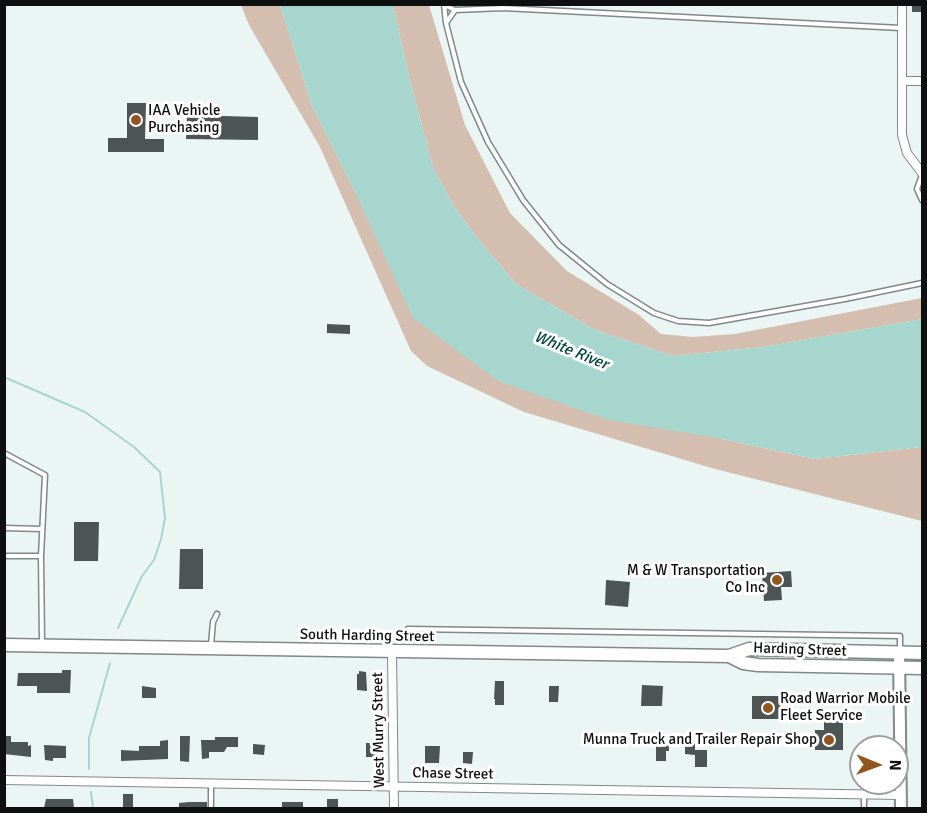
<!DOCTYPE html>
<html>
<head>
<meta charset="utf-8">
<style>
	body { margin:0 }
	#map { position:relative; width:927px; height:813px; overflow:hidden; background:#ebf6f4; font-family:Signika,sans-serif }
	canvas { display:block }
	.frame { position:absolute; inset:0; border:6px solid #0d100f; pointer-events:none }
	.north { position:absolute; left:849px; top:735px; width:60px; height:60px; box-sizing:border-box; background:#fff; border:2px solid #9e9f9f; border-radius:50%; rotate:91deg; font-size:16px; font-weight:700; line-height:24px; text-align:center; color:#0d100f }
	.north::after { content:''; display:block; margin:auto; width:21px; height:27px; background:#94551d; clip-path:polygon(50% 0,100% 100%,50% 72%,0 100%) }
</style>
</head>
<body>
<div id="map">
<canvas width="927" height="813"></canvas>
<div class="frame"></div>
<div class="north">N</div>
</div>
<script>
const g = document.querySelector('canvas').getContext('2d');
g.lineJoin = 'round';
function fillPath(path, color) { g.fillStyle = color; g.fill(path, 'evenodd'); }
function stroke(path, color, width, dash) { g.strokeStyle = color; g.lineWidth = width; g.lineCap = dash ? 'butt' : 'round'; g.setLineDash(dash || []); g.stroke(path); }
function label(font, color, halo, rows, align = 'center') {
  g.font = font + ' Signika,sans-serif'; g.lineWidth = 6; g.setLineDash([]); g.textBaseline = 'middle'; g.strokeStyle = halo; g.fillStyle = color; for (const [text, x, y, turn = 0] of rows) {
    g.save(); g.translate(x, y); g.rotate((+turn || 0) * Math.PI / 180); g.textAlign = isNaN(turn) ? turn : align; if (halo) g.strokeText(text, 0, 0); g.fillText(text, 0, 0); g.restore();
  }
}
fillPath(new Path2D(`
	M241 5H280L312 106 355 192 722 439 815 459 922 447V521L715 469 524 412 427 366 411 351 320 147 249 25Z
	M393 5H429L465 125 510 213 567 271 639 315 661 334 693 337 735 334 922 298V319L763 347 673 356 595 330 516 284 479 240 455 208 433 167 410 81Z`), '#d4beaf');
fillPath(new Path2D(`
	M280 5H393L410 81 433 167 455 208 479 240 516 284 595 330 673 356 763 347 922 319V447L815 459 722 439 609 420 498 381 413 318 355 192 312 106Z`), '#a6d6cd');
stroke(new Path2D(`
	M4 377 85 412 134 447 160 472 165 518 161 539 154 560 142 576 118 628
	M89 769V738L110 663
	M91 792 93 808`), '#a6d6cd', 2);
fillPath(new Path2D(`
	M912 4H922V12H912Z
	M127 103H146L145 139H164V152H108V138H127Z
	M187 115 258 117V140L186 139Z
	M327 324 350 325V334L327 333Z
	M74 522H99L98 561H74Z
	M180 549H203V589H179Z
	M791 571 792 587H781L782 600 764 601 762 573Z
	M606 580 630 582 628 607 605 605Z
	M62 670H71L70 693H37V686H17L18 673H62Z
	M359 671 366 672 367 691 357 690V674H359Z
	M495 681H504V705H495V699H494Z
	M642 685 663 686 662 706H641Z
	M142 686 156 688V698H142Z
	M549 686H559L558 702H549Z
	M752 696H783L784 719H752Z
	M824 721H843V750H815V730H824Z
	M4 736H11V742H28V746L31 745V757L4 754Z
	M180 736H190L189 762 180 761Z
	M215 737H238V747H227L224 752H209V758L202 759 201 740H215Z
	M656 738H666V744H669V751H666V761H656Z
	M168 740V759L121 761V750L139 751V746H160V741Z
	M366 743H378V757H366Z
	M253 744 265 745 264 755 253 754Z
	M685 744H695V755L685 754Z
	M44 745 66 746V758H53V761L45 760Z
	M425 746H440L439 763H425Z
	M695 750H707V767H695Z
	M463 752H473L472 764 463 763Z
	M123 794H133V808H123Z
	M46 799H73L74 808H44Z
	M327 799H338V808H327Z
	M189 802H207V808H179V803Z
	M282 802H303V808H282Z`), '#4c5554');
const lane = new Path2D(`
	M444 4 446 23 455 10 444 5
	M455 10 503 8 901 28
	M446 23 461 82 488 142 523 200 559 245 607 284 654 313 678 321 709 323 845 299 922 283
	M922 175 917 189 922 200
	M4 453 45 475 41 556 42 642
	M4 528 42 529
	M4 556H41
	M408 629 900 636V650
	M211 645 213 622 217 614
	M211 784V808
	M864 808V795`);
const street = new Path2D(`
	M902 4V135L907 153 922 173
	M902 81H922
	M392 652 394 808
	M4 780 901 795`);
const secondary = new Path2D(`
	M899 653 901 808`);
const primary = new Path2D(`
	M4 645 729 656 749 649 922 653
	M729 656 743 663 758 665 922 668`);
stroke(lane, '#7f8987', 7);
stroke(street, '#7f8987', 10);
stroke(secondary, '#7f8987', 14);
stroke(primary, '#7f8987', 15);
stroke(lane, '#fff', 4);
stroke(street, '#fff', 8);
stroke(secondary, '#fff', 10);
stroke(primary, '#fff', 12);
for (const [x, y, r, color] of [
	[136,120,6,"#94551d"],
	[777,580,6,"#94551d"],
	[768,708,6,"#94551d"],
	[829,740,6,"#94551d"]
]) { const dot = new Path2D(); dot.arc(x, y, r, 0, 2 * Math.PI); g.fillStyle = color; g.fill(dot); stroke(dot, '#fff', 2); }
label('15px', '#0d100f', '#fff', [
	["IAA Vehicle",148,111],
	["Purchasing",148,128],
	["M & W Transportation",765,571,"right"],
	["Co Inc",765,588,"right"],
	["Road Warrior Mobile",780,699],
	["Fleet Service",780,716],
	["Munna Truck and Trailer Repair Shop",817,740,"right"]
], 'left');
label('15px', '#0d100f', '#fff', [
	["South Harding Street",367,636,1],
	["Harding Street",800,650,2],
	["West Murry Street",379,730,-91],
	["Chase Street",453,774,1]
]);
label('italic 16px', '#004840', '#fff', [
	["White River",571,351,22]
]);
</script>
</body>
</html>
